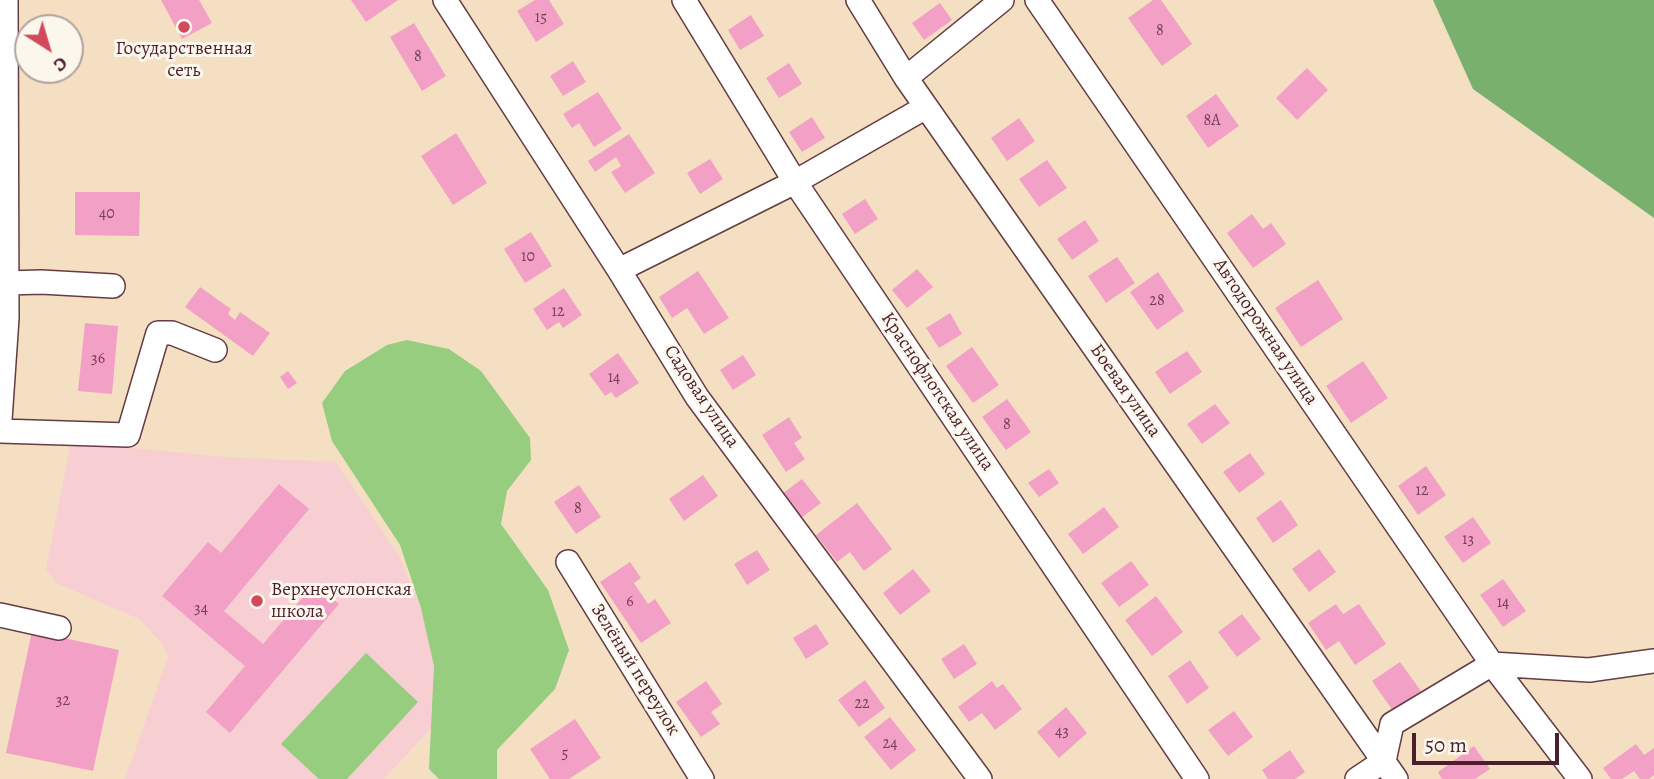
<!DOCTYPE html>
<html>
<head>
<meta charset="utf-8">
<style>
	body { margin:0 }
	#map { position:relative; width:1654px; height:779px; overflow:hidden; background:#f4dfc2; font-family:Alegreya,serif }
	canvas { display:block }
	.north { position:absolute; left:14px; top:14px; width:70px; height:70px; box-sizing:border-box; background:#fbf7ec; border:2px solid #b4a19f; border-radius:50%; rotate:143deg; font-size:19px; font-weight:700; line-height:28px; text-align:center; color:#4a1f2b }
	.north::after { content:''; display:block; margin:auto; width:24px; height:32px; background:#d1495b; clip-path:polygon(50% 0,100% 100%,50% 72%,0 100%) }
	.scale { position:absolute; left:1412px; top:733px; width:147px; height:32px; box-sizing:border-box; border:4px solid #4a1f2b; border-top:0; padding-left:9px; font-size:21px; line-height:24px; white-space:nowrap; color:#4a1f2b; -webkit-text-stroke:5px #fbf7ec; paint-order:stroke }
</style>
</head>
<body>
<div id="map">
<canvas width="1654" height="779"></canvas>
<div class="north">С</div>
<div class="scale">50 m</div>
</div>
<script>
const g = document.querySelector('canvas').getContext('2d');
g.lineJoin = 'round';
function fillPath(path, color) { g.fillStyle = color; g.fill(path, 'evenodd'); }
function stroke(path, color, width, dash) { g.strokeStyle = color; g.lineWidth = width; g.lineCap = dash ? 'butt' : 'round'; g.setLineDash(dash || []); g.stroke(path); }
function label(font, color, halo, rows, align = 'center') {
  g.font = font + ' Alegreya,serif'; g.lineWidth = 6; g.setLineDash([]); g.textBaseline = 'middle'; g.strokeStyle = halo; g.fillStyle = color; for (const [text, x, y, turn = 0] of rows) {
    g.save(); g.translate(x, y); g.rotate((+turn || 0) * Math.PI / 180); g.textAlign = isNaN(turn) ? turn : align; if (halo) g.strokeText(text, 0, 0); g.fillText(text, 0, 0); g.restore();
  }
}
fillPath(new Path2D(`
	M71 442 225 457 336 462 400 558 446 669 436 723 384 779H125L168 657 164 646 139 619 56 583 46 569Z`), '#f7cfd2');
fillPath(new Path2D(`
	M407 340 449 349 481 371 530 438 531 460 507 491 501 524 548 590 569 650 555 689 497 750V779H439L429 769 434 666 421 608 400 545 332 441 322 403 345 371 387 345Z
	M366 653 418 702 347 779H319L281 744Z`), '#97cd7f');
fillPath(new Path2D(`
	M1433 0H1654V218L1473 89Z`), '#79b06e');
fillPath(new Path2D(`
	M161 0H199L212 23 182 39Z
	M351 0H398L366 22Z
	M535 0H549L564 24 536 42 517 11Z
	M1153 0H1161L1192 44 1162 66 1128 18Z
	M940 3 952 20 924 40 912 23Z
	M751 15 764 36 740 50 728 30Z
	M414 23 446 76 422 91 390 37Z
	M573 61 586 82 563 96 550 76Z
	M789 63 802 84 779 98 766 78Z
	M1307 68 1328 90 1297 120 1276 98Z
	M598 92 622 129 594 147 579 123 572 128 563 114Z
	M1216 94 1239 126 1208 148 1186 116Z
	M812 117 825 138 802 152 789 132Z
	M1019 118 1035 141 1007 161 991 138Z
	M456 133 487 183 453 205 421 156Z
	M629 134 655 173 625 193 611 172 621 166 616 157 595 172 588 161Z
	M710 159 723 179 700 194 687 173Z
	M1047 160 1067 188 1039 207 1019 179Z
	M75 192H140L139 236 75 235Z
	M865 199 878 219 855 234 842 214Z
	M1252 214 1263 229 1271 223 1286 244 1253 268 1227 233Z
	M1085 220 1099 241 1072 260 1057 239Z
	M531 232 552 266 525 283 504 249Z
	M1117 257 1135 283 1106 303 1088 276Z
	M917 269 933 287 907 308 892 290Z
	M698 271 729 318 704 334 687 308 672 318 659 297Z
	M1158 272 1184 311 1157 330 1130 292Z
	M1318 280 1343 319 1301 347 1275 308Z
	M200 287 231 309 228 314 235 320 240 312 270 333 253 356 185 307Z
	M564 288 582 315 563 328 559 322 547 330 533 309Z
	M950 313 962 334 939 348 926 328Z
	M85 323 118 326 112 394 78 391Z
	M972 347 999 385 973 403 946 366Z
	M1187 351 1202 372 1170 394 1155 372Z
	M618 353 639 383 616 398 611 392 605 396 589 374Z
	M743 355 756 375 733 390 720 370Z
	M1363 361 1388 398 1351 423 1326 386Z
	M288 371 297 383 288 389 280 377Z
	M1007 399 1031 432 1006 450 982 417Z
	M1215 404 1230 423 1202 444 1187 424Z
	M789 417 802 438 794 443 805 459 786 472 762 435Z
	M1250 453 1265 474 1239 493 1223 472Z
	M1426 466 1446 495 1418 515 1398 486Z
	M1049 469 1059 483 1039 497 1028 483Z
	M703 475 718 496 684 521 669 499Z
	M802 479 821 503 801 518 782 494Z
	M279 484 309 509 224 611 263 644 314 584 339 604 230 733 206 712 245 666 162 596 208 542 221 553Z
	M579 485 601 517 576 534 554 502Z
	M1281 500 1298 525 1273 543 1256 518Z
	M857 503 892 549 864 571 850 552 837 562 816 535Z
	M1104 507 1119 527 1083 554 1068 534Z
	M1473 517 1491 543 1463 563 1444 537Z
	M1319 549 1336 572 1309 592 1292 569Z
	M757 550 770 570 747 585 734 564Z
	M1131 561 1149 585 1119 607 1101 583Z
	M630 562 641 578 634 583 648 604 655 599 671 623 641 643 600 582Z
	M913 569 931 591 900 615 883 593Z
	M1503 579 1526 611 1503 627 1480 595Z
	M1156 596 1183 632 1152 656 1125 620Z
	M1336 604 1343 614 1359 604 1386 644 1355 665 1339 641 1326 650 1308 623Z
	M1242 614 1261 639 1237 657 1218 632Z
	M816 624 829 644 806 659 793 638Z
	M32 631 119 650 93 771 6 753Z
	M964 644 977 664 954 679 941 659Z
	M1190 660 1209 688 1187 704 1168 676Z
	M1400 662 1421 691 1393 711 1372 681Z
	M865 680 885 708 859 727 838 700Z
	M706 681 722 704 711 712 720 724 701 737 676 702Z
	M992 681 997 688 1003 684 1022 709 995 730 982 713 969 722 958 707Z
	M1066 707 1087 733 1059 758 1037 732Z
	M1234 711 1253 737 1228 756 1208 730Z
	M890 717 916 750 891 770 864 737Z
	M575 719 601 758 569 779H550L530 749Z
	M1636 744 1644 755 1654 748V775L1649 779H1640L1634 771 1622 779H1611L1603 768Z
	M1474 746 1490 769 1475 779H1442L1438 772Z
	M1290 750 1305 772 1295 779H1268L1262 770Z`), '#f3a0c7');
const minor = new Path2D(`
	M445 0 619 270 697 397 980 779
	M684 0 795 182 1197 779
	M858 0 906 78 1396 779
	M1037 0 1492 664 1580 779
	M906 78 1002 0
	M619 270 795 182 926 107
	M7 283 41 282 113 286
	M0 420 7 318 6 0
	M0 431 128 435 158 333H172L215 350
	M568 562 702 779
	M0 615 59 628
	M1357 779 1384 761 1392 724 1492 664 1589 670 1654 661`);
stroke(minor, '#643c42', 26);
stroke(minor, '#fff', 23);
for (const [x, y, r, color] of [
	[184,27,7,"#d1495b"],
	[257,601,7,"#d1495b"]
]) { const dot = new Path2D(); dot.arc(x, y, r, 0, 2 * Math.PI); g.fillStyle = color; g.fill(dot); stroke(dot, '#fbf7ec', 2.5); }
label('16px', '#743f52', null, [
	["15",541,18],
	["8",1160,31],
	["8",418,57],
	["8А",1212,121],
	["40",107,214],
	["10",528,257],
	["28",1157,301],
	["12",558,312],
	["36",98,359],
	["14",614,378],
	["8",1007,425],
	["12",1422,491],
	["8",578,509],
	["13",1468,540],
	["6",630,602],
	["14",1503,603],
	["34",201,609],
	["32",63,701],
	["22",862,704],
	["43",1062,732],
	["24",890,744],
	["5",565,754]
]);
label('19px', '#4a1f2b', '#fbf7ec', [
	["Государственная",184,49],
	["сеть",184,71],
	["Верхнеуслонская",271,590,"left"],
	["школа",271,612,"left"]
]);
label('19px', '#4a1f2b', '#fbf7ec', [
	["Автодорожная улица",1265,332,56],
	["Боевая улица",1125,391,55],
	["Краснофлотская улица",937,392,56],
	["Садовая улица",701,397,56],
	["Зелёный переулок",635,670,58]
]);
</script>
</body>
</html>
